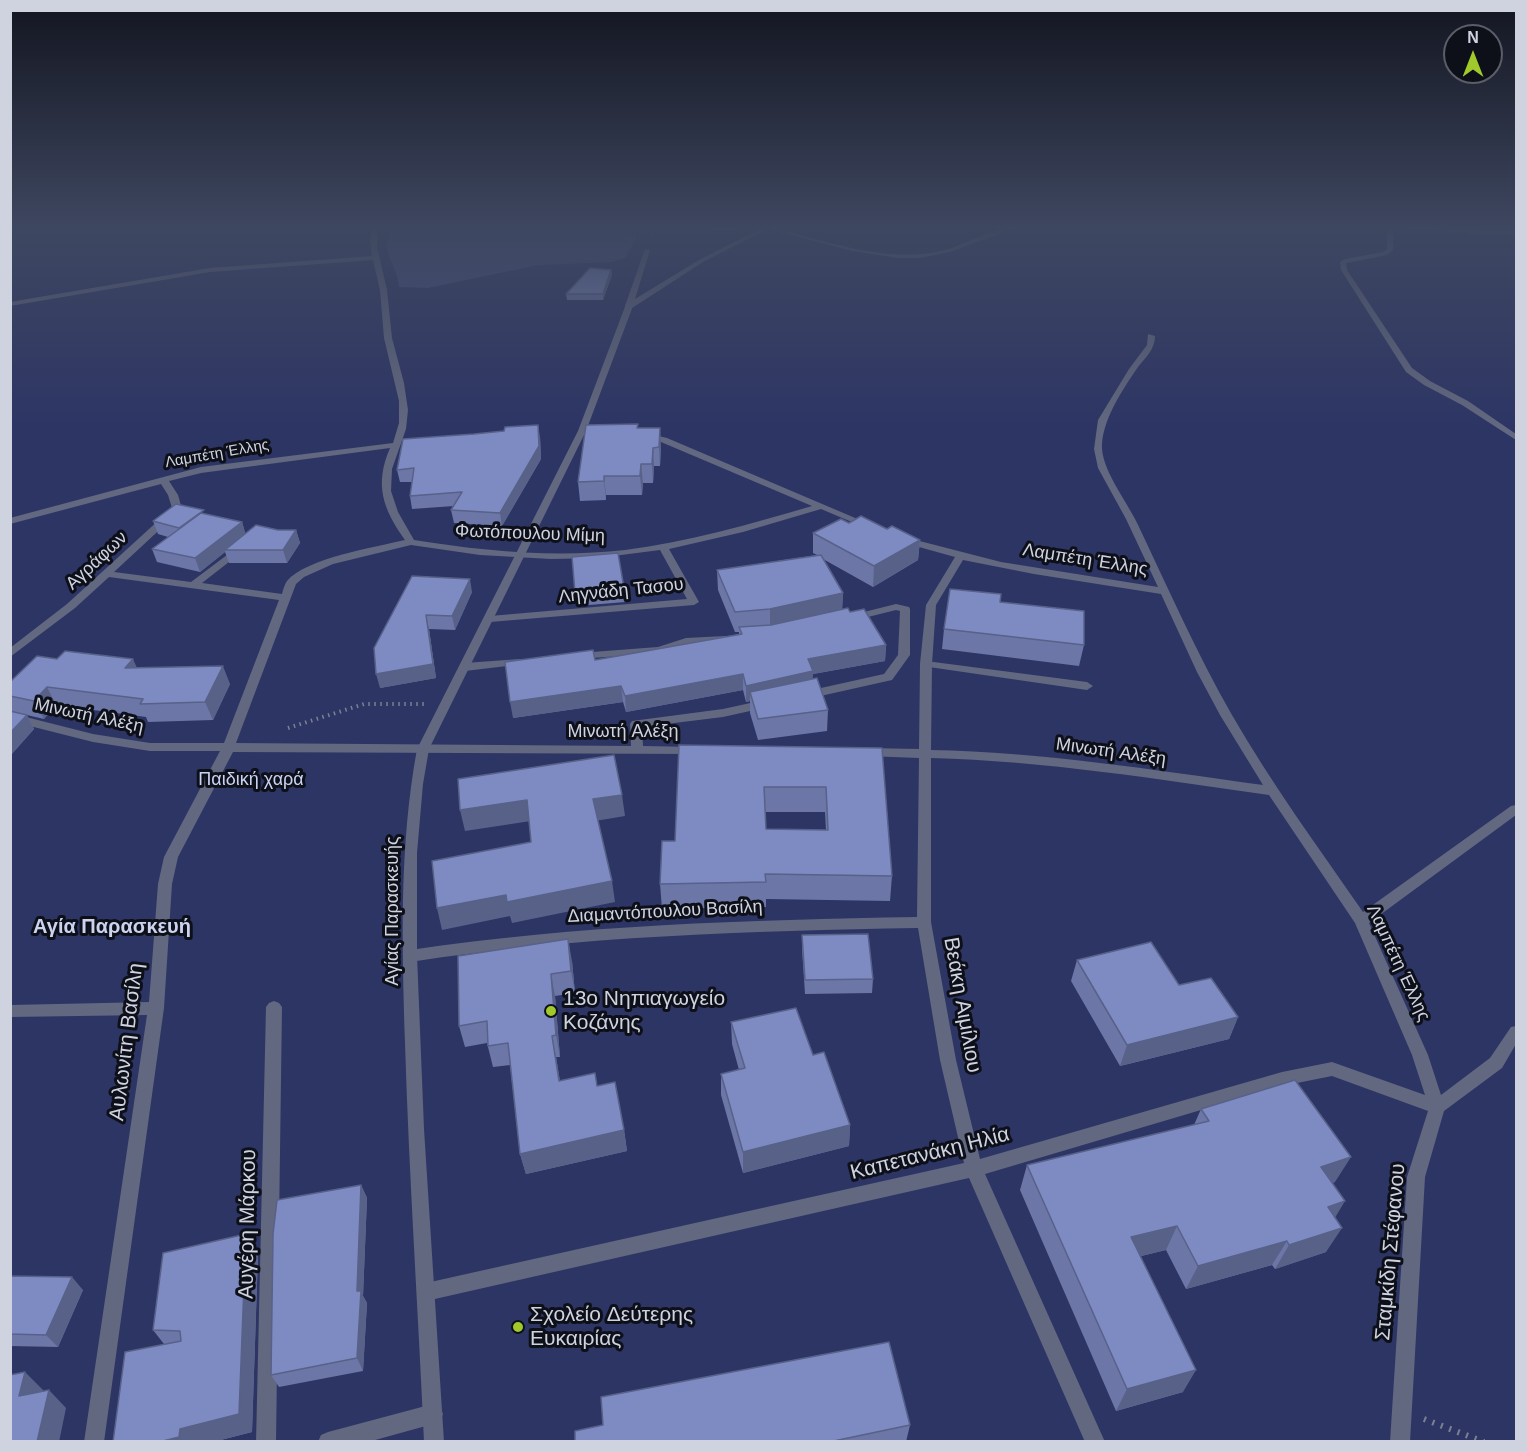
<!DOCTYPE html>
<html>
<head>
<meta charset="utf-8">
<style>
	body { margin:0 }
	#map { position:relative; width:1527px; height:1452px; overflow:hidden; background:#22273b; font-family:Helvetica,sans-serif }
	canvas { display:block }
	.frame { position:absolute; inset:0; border:12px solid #cfd3e0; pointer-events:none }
	.north { position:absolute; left:1443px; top:24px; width:60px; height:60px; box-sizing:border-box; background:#0e1019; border:2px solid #5b5e69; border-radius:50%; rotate:0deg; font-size:16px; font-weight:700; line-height:24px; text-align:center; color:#cfd3e0 }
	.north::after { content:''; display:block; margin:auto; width:21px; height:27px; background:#a0c92c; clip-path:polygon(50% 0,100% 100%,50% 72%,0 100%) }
</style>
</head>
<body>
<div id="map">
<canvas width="1527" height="1452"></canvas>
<div class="frame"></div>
<div class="north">N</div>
</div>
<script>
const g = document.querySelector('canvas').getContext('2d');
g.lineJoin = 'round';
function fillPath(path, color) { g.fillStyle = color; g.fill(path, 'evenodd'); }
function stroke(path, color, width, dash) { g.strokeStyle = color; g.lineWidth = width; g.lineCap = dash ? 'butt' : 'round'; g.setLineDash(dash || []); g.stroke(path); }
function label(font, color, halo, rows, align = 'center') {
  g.font = font + ' Helvetica,sans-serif'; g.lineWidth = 6; g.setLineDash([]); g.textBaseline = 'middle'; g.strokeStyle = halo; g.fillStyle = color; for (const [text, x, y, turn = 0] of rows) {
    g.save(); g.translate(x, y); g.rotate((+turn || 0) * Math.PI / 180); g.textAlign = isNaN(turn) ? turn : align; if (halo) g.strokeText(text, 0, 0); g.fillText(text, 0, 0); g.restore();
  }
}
fillPath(new Path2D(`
	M10 225H1516V1441H11Z`), '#2d3565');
fillPath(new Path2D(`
	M393 225H615L637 237 625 258 612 262 538 265 428 288 399 287C396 259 378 255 393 225Z`), '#444e81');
stroke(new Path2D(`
	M391 235 460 225
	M651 238 655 225`), '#7c8090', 2, [1, 3]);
stroke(new Path2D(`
	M288 728 364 704H427`), '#7c8090', 4, [1.5, 4.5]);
stroke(new Path2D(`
	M1424 1419 1484 1442`), '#7c8090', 6, [2, 7]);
fillPath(new Path2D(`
	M926 661 1087 682 1093 686 1087 690 922 666 920 664 922 662Z`), '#626880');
fillPath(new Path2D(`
	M372 225H378L377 247 387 290 392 338 404 383 408 410 406 429 392 469 391 491 398 512 414 540C483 551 555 558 625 550 688 542 751 524 812 506L661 442 643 438 642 436 646 433 667 438 874 526 869 529 866 528 821 509 743 532 669 549 699 602 694 605 490 622 485 619 490 616 687 599 660 550 598 558 551 559 480 555 411 545 333 564 304 577 296 584 236 743 631 746 630 724 632 721 723 709 764 700 770 704 768 707 723 717 642 727 643 746 696 747 698 750 692 754 233 752 178 857 172 884 164 1008 104 1442H84L147 1015 10 1017V1005L149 1002 158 884 164 857 220 751H150L93 742 10 721V713L93 734 150 743H224L279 600 109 577 75 608 10 657V648L67 604 172 508 168 495 161 484 10 524V518L201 467 393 443 399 423V401L384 338 380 290 373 260 210 272 10 306V302L210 268 372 256 370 240ZM390 448C374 485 383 509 405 540 376 547 306 558 287 581 285 584 283 589 282 594L202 583 243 551 244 549 239 546 191 582 114 572 182 509 178 495 169 481 201 473Z
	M767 225H775L773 227C822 241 885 262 936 252 966 247 992 225 1023 225L950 252 919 258H898L852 251 768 229 703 262 632 308 625 306 645 249 650 250 635 299 699 260Z
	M1387 225 1516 231V235L1476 234 1393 227V250L1387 255 1346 263 1347 270 1412 368 1430 381 1468 401 1516 434V440L1462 405 1424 385 1406 372 1341 270 1340 262 1345 259 1383 252 1387 249Z
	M1148 334 1155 336C1155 349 1146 357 1138 367 1123 389 1101 421 1102 449 1104 474 1129 504 1139 527 1169 590 1197 654 1232 715 1271 783 1318 847 1363 912L1511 806 1516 805V815L1369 923 1428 1055 1441 1095 1490 1058 1511 1027 1516 1026V1044L1502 1068 1444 1111 1425 1177 1410 1442H1390L1407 1177 1428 1111 1332 1076 1282 1086 985 1174 1105 1442H1085L969 1178 426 1301 419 1299 417 1292 419 1285 426 1283 964 1163 940 1060 918 928C748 931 579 936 410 962L405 960 403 956 405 952 410 950C578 925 747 920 917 917L919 758 866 756 860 752 866 748 919 749 920 664 926 605 955 557 901 542 899 540 904 537 1001 562 1158 587 1126 519 1098 468 1094 449 1098 420 1129 369 1147 345ZM963 560 1034 574 1161 594 1197 672 1220 715 1263 785C1153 770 1043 752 931 750L932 664 936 605ZM931 758C1045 761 1157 779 1269 795L1355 923 1412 1055 1425 1095 1332 1062 1282 1072 980 1159 956 1060 931 922Z
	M896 604 909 607 910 609V655L892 680 807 699 803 698 801 695 803 692 884 674 898 655 900 611 896 610 852 621 847 618 848 616Z
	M725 636 729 637 730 639 729 641 687 644 659 653 579 659 573 656 579 653 658 647 686 638Z
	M520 659 524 660 526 662 524 664 465 671 459 667 465 663Z
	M274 1001 279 1003 282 1007 276 1442H256L266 1007 269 1003Z
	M433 1404 440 1407 443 1414 440 1421 433 1424 368 1442H318L321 1435 328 1432Z`), '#626880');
fillPath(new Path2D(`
	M626 304 633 306 586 431 429 749 423 784 417 853V955L424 1129 444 1442H424C418 1309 409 1176 405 1043 402 944 399 847 417 749L578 431Z`), '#626880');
fillPath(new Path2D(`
	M709 225H737L736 231H709Z
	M611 270 612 275 603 300H567L566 294Z
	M638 428 661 446 660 466H654L653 483H643L642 495H606V500L580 501 578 482Z
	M540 437 541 459 502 526 454 523 451 510 454 506 412 509 410 496 412 482H400L397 470Z
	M205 514 242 522 245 533 278 530H296L300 543 287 563H229L225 552 200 572 157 562 152 549 168 537 158 534 153 521Z
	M849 523 887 529 920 540 918 560 873 587 823 559 843 593 842 609 850 612 886 645 885 661 813 674 812 679 828 710 827 731 758 740 750 713V701L746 702 743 690 626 712 623 702 513 718 595 660 739 634V632H735L718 590 717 570 817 555 813 553V533Z
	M572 557 624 588 625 602 577 606Z
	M412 576 472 592 455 630 429 629 436 678 380 688Z
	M1000 602 1084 645 1079 666 942 649 944 629Z
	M137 668 230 684 213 720 148 722 146 717 56 705 44 719 27 715 34 729 10 756V682Z
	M679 745 882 748 892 876 890 901 766 899V907L662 909 660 884 675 841ZM765 812H825L826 830 766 829Z
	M802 935 873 979 872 993 805 994 802 949Z
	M1077 960 1179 985 1238 1017 1229 1039 1120 1066 1071 981Z
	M572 961 575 993 555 996 560 1057H556L560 1081 597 1086 624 1130 627 1151 526 1174 520 1154 510 1065 493 1067 487 1043 465 1047 459 1026Z
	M731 1022 813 1055 850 1125 849 1146 743 1173 721 1095V1074L739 1070 732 1044Z
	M1201 1109 1335 1182 1332 1183 1335 1218 1326 1252 1275 1269 1272 1265 1186 1289 1166 1250 1141 1256 1183 1392 1116 1411 1020 1190 1027 1165 1194 1125Z
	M361 1185 367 1198 363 1296 367 1303 363 1371 279 1387 271 1375Z
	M246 1234 258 1254 252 1432 213 1442H113L164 1344 153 1330Z
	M10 1276 83 1290 58 1347 10 1346Z
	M910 1425 906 1442H575Z`), '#6c77a7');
fillPath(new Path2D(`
	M611 270 612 275 603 300V294Z
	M538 425 540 437 541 459 502 526 500 513Z
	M660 428 661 446 660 466 659 447Z
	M653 448 654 466 653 483 652 464Z
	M641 464 643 483 642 495 640 476Z
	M604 476 606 495V500L604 481Z
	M242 522 246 535 225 550V552L200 572 195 558Z
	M296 530 300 543 287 563 283 550Z
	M920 540 918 560 873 587 874 566Z
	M470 579 472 592 455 630 452 616Z
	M843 593 842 614 770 630V609Z
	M426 615 429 629 436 678 380 688 376 674Z
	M886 645 885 661 813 674 812 687 750 692V701L746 702V686L808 659Z
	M133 659 141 677 125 668Z
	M223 666 230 684 213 720 205 702Z
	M743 674V690L626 712 625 696Z
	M621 686 623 702 513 718 510 702Z
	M47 687 56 705 44 719 34 701Z
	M27 715 34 729 10 756V733Z
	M622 795 625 816 595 821 593 799Z
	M527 800 531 821 465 831 460 810Z
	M612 881 615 902 512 923 510 916 442 930 437 908 506 895Z
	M568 939 572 961 575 993 571 971Z
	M551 974 555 996 560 1057 556 1035Z
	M1238 1017 1229 1039 1120 1066 1127 1045Z
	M552 1036 556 1057 563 1102 559 1081Z
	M850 1125 849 1146 743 1173V1152Z
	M624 1130 627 1151 526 1174 520 1154Z
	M1351 1157 1335 1182 1306 1192 1321 1167Z
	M361 1185 367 1198 363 1296 367 1303 363 1371 357 1358V1291Z
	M1345 1201 1330 1226 1328 1207Z
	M1177 1226 1166 1250 1121 1261 1131 1237Z
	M1342 1228 1326 1252 1275 1269 1289 1245Z
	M246 1234 258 1254 252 1432 213 1442H159Z
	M1287 1241 1272 1265 1186 1289 1198 1266Z
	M72 1277 83 1290 58 1347 46 1335Z
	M1196 1370 1183 1392 1116 1411 1127 1389Z
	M25 1372 43 1390 37 1413 19 1396Z
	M49 1390 66 1408 59 1442H37Z`), '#586188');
const building = new Path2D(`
	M590 268 611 270 603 294H566Z
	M638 424 637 428H660L659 447 653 448 652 464H641L640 476H604V481L578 482 586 425Z
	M538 425 539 446 500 513 451 510 462 492 410 496 414 468 397 470 403 439 474 434 504 431 505 427Z
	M176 504 204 510 179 528 153 521Z
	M201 513 242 522 195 558 152 549Z
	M861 516 887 529 892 526 920 540 874 566 813 533 841 519 849 523Z
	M256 525 278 530H296L283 550H225Z
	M618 553 624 588 575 593 572 557Z
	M821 555 843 593 770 609 735 612 717 570Z
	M412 576 470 579 452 616 426 615 433 664 376 674 374 648Z
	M950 589 1001 594 1000 602 1084 611V645L944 629Z
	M848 608 850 612 864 609 886 645 808 659 813 671 746 686 743 674 625 696 621 686 510 702 505 662 593 650 595 660 742 634 739 627 771 625Z
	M65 651 133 659 125 668 223 666 205 702 140 704 143 699 47 687 34 701 10 696V682L37 656 57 659Z
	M817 678 828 710 758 719 750 692Z
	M10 711 27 715 10 733Z
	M679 745 882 748 892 876 765 874 766 882 660 884 662 841H675ZM764 787H826L828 830 766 829Z
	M614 755 622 795 593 799 612 881 507 902 506 895 437 908 432 861 531 842 527 800 460 810 458 779Z
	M868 934 873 979 805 980 802 935Z
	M568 939 571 971 551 974 556 1035 552 1036 559 1081 595 1073 597 1086 615 1082 624 1130 520 1154 508 1043 488 1046 487 1021 459 1026 458 956Z
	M1151 942 1179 985 1211 978 1238 1017 1127 1045 1077 960Z
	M796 1008 813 1055 824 1052 850 1125 743 1152 721 1074 745 1068 731 1022Z
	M1295 1080 1351 1157 1321 1167 1345 1201 1328 1207 1342 1228 1289 1245 1287 1241 1198 1266 1177 1226 1131 1237 1196 1370 1127 1389 1027 1165 1209 1121 1201 1109Z
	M361 1185 357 1291H361L357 1358 271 1375 273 1234 277 1200Z
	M246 1234 239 1414 180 1429 179 1437 159 1442H113L125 1352 181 1341 180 1331 153 1330 163 1253Z
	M10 1276 72 1277 46 1335 10 1334Z
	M889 1342 910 1425 829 1442H575V1431L603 1425 601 1397Z
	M25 1372 19 1396 49 1390 37 1442H10V1375Z`);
fillPath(building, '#7e8ac2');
stroke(building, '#586188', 1.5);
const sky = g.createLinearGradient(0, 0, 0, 428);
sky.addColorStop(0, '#131520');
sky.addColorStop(0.53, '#3e4760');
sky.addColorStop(1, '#3e476000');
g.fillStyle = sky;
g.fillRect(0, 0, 1527, 428);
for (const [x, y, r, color] of [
	[551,1011,6,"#a0c92c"],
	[518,1327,6,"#a0c92c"]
]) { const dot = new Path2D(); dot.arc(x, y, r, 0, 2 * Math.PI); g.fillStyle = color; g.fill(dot); stroke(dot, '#0e1019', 2); }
label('15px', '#cfd3e0', '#0e1019', [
	["Λαμπέτη Έλλης",217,454,-10]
]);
label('18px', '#cfd3e0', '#0e1019', [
	["Φωτόπουλου Μίμη",530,534,2],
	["Λαμπέτη Έλλης",1085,560,9],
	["Αγράφων",97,561,-43],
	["Ληγνάδη Τασου",621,591,-6],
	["Μινωτή Αλέξη",89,716,12],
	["Μινωτή Αλέξη",623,732],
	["Μινωτή Αλέξη",1111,752,8],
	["Αγίας Παρασκευής",393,911,-90],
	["Διαμαντόπουλου Βασίλη",665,912,-3],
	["Λαμπέτη Έλλης",1398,963,65]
]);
label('18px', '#cad2f3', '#0e1019', [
	["Παιδική χαρά",251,780]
]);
label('bold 20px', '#ccd3ee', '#0e1019', [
	["Αγία Παρασκευή",112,927]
]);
label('21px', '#cfd3e0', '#0e1019', [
	["13ο Νηπιαγωγείο",563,999],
	["Κοζάνης",563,1023],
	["Σχολείο Δεύτερης",530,1315],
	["Ευκαιρίας",530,1339]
], 'left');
label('21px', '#cfd3e0', '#0e1019', [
	["Βεάκη Αιμίλιου",962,1005,80],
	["Αυλωνίτη Βασίλη",127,1042,-83],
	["Καπετανάκη Ηλία",930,1154,-14],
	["Αυγέρη Μάρκου",248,1224,-89],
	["Σταμκίδη Στέφανου",1391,1252,-85]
]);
</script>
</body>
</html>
